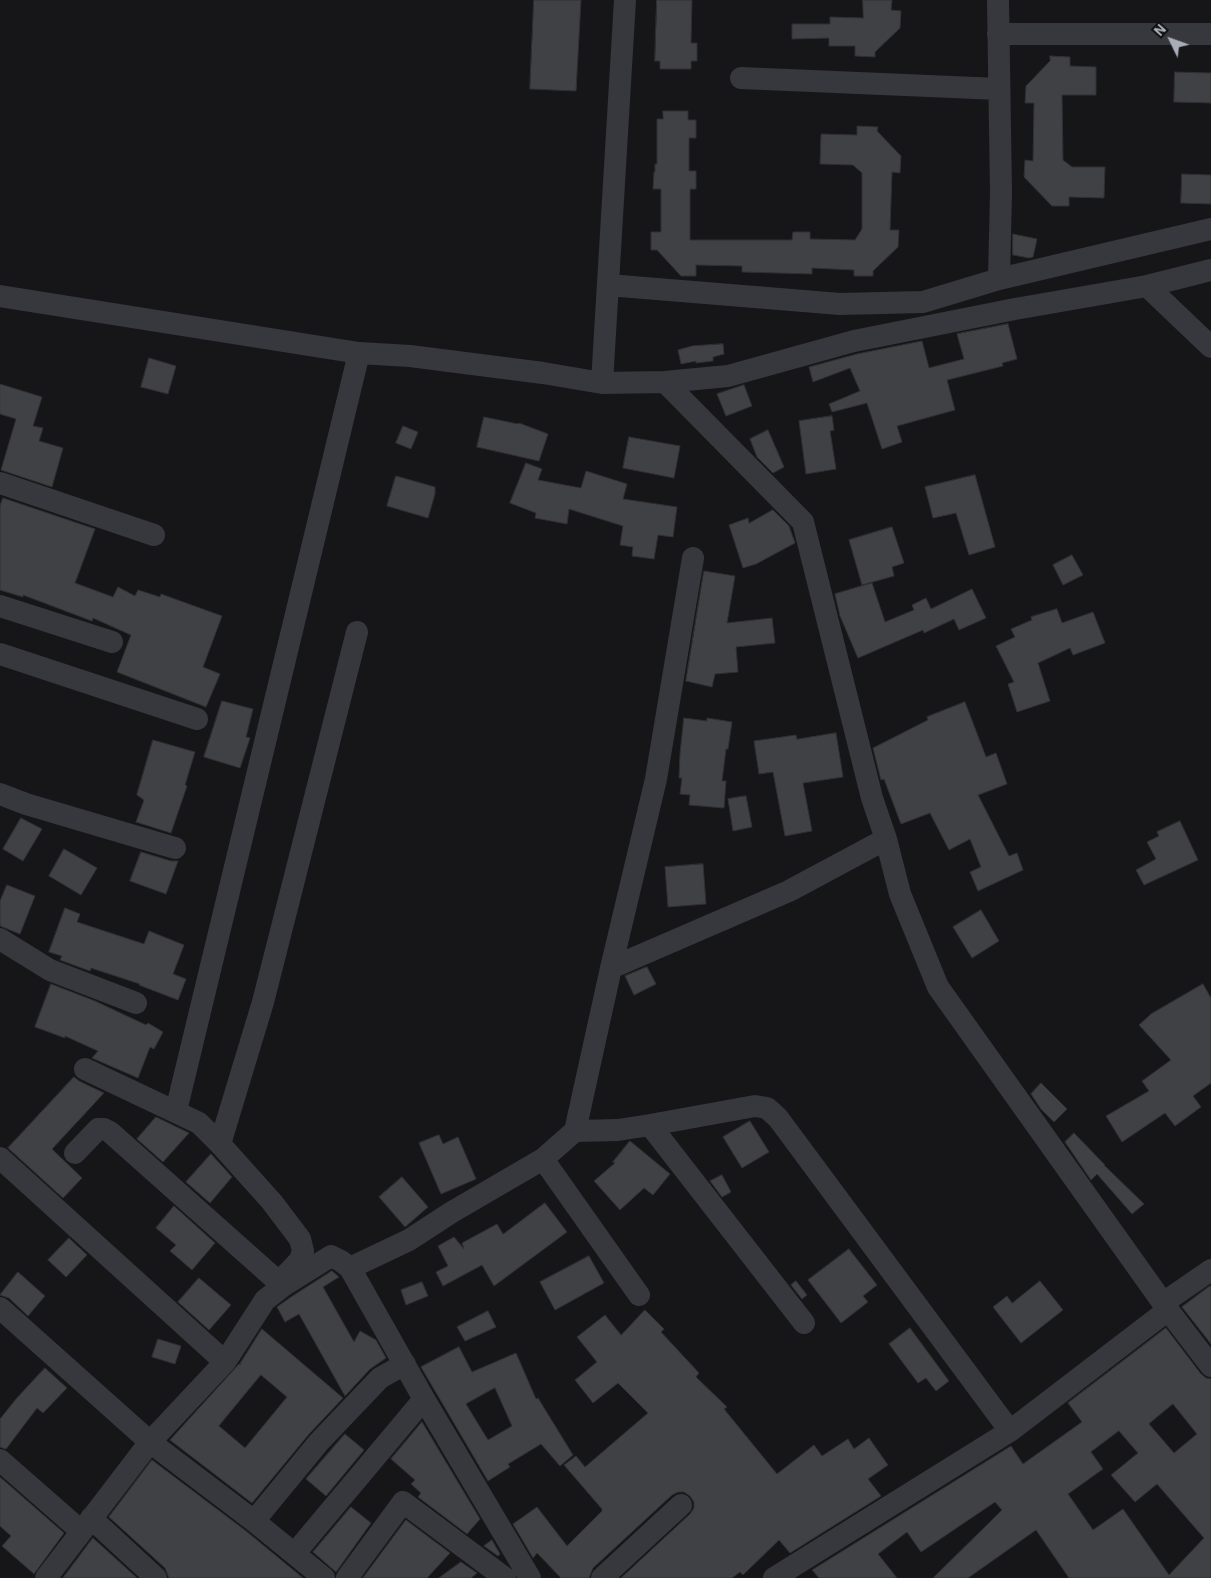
<!DOCTYPE html>
<html>
<head>
<meta charset="utf-8">
<style>
	body { margin:0 }
	#map { position:relative; width:1211px; height:1578px; overflow:hidden; background:#161618; font-family:"IBM Plex Sans",sans-serif }
	canvas { display:block }
	.north { position:absolute; left:1146px; top:15px; width:50px; height:50px; -webkit-text-stroke:4px #111113; paint-order:stroke; rotate:312deg; font-size:14px; font-weight:700; line-height:20px; text-align:center; color:#a8adb8 }
	.north::after { content:''; display:block; margin:auto; width:18px; height:22px; background:#a8adb8; clip-path:polygon(50% 0,100% 100%,50% 72%,0 100%) }
</style>
</head>
<body>
<div id="map">
<canvas width="1211" height="1578"></canvas>
<div class="north">N</div>
</div>
<script>
const g = document.querySelector('canvas').getContext('2d');
g.lineJoin = 'round';
function fillPath(path, color) { g.fillStyle = color; g.fill(path, 'evenodd'); }
function stroke(path, color, width, dash) { g.strokeStyle = color; g.lineWidth = width; g.lineCap = dash ? 'butt' : 'round'; g.setLineDash(dash || []); g.stroke(path); }
const building = new Path2D(`
	M534 0H581L576 91 530 89Z
	M657 0H692L691 43H697V61H691V69H660V61H655Z
	M863 0H892L891 10 901 11 900 28 875 52V57L855 56V46H829V38L792 39V24H830V17L863 18Z
	M1050 56 1070 57V66L1096 67V95H1062L1063 160 1072 167H1105L1104 198 1069 197V206H1052L1024 177 1025 160 1033 161 1034 103H1025L1026 86 1050 61Z
	M1175 72 1211 73V103L1174 102Z
	M663 111H688V120H696V138H689V171H696V189H690V240H792L793 232H810V239L855 240 862 229V173L853 165 820 164 821 134 857 135V126L878 127 877 131 901 156 900 173 892 172 890 230H899L898 247 873 271V276H854V270L812 268V274L742 272V266L696 265V276H681L657 250H651V232H661V189H653L654 172H655V164H657V119H663Z
	M1182 174 1211 175V204L1181 203Z
	M1013 234 1037 239 1033 257 1029 258 1013 255Z
	M1008 324 1017 359 1002 363 1003 366 947 380 955 410 897 426 902 442 882 449 867 403 832 412 829 404 860 391 850 368 813 382 809 367 857 354 922 341 929 368 964 359 957 334Z
	M723 344 724 354 713 357V361L696 363V361L681 364 678 350 692 346Z
	M149 358 176 366 168 394 141 387Z
	M0 384 42 397 33 426 43 428 39 441 63 448 52 487 1 470 16 419 0 414Z
	M744 385 752 406 726 416 717 394Z
	M832 416 834 430 830 431 836 469 806 474 799 421Z
	M484 417 518 424 519 423 548 434 539 461 477 447Z
	M403 426 418 432 411 449 396 443Z
	M768 430 784 467 773 473 757 457 750 439Z
	M629 437 680 446 674 478 623 468Z
	M526 463 542 469 538 480 581 488 586 471 627 484 623 499 677 507 673 537 658 535 654 559 632 556 633 547 620 545 623 526 569 509 567 524 535 518 536 513 510 503Z
	M975 475 995 547 969 555 956 513 933 518 925 487Z
	M396 476 435 487V494L428 518 387 506Z
	M3 498 95 529 75 583 113 597 118 587 135 596 138 590 160 597 161 594 222 616 203 667 220 674 206 707 117 672 131 635 93 618 92 621 23 595V597L0 590V506Z
	M773 510 789 526 795 543 756 564 743 568 729 525 748 518 749 523Z
	M892 527 904 563 892 567 894 576 862 585 849 540Z
	M1072 555 1083 575 1063 585 1053 565Z
	M704 571 735 576 727 623 772 618 775 643 736 647 738 672 715 674 712 687 686 681Z
	M872 583 885 622 914 610 912 605 926 598 931 609 972 589 986 618 959 630 954 619 924 633 923 630 858 658 840 616 835 594Z
	M1057 609 1062 623 1093 612 1105 643 1073 655 1070 648 1038 663 1050 701 1017 712 1008 684 1014 682 996 646 1015 637 1011 629 1032 620 1031 617Z
	M222 701 253 709 246 737 250 738 240 768 204 757Z
	M965 702 986 757 996 753 1007 784 978 795 1009 856 1017 853 1023 870 978 891 970 872 981 867 970 839 949 850 930 813 901 824 884 779 881 780 873 748 928 720 927 717Z
	M684 718 707 721V718L732 722 728 749H726L722 781H726L724 808 689 805 690 795 680 794 682 778H679L680 754Z
	M836 733 843 777 803 783 812 831 785 836 773 772 759 774 754 741 796 735 797 739Z
	M153 740 195 752 185 785 187 786 171 833 136 822 144 800 137 795Z
	M746 796 752 827 733 831 728 799Z
	M21 818 42 829 23 861 3 849Z
	M1180 821 1198 860 1144 885 1136 870 1156 859 1147 842 1159 836 1157 832Z
	M64 849 97 868 81 895 49 876Z
	M141 852 171 861H178L166 894 130 881Z
	M703 864 706 904 668 907 665 867Z
	M7 885 35 896 20 934 0 926V901Z
	M65 908 80 914 77 922 144 944 149 931 184 945 173 974 186 979 178 1000 139 985 140 984 91 968 90 971 60 960 62 956 49 952Z
	M981 910 999 941 972 958 953 927Z
	M647 967 656 984 634 995 625 976Z
	M51 984 95 1001 146 1025 148 1023 163 1032 154 1049 150 1047 138 1078 92 1058 98 1051 65 1036V1038L35 1027Z
	M1203 984 1211 998V1083L1193 1096 1201 1107 1175 1126 1165 1113 1122 1142 1106 1116 1149 1091 1142 1081 1171 1060 1139 1025 1151 1014Z
	M74 1077 79 1081 104 1093 52 1149 82 1178 63 1198 8 1148Z
	M1041 1083 1067 1109 1054 1122 1041 1109 1031 1094Z
	M156 1117 189 1133 163 1162 137 1139Z
	M750 1121 769 1152 742 1168 723 1137Z
	M1074 1133 1105 1165 1104 1166H1105L1144 1204 1132 1214 1097 1174 1091 1180 1065 1142Z
	M439 1135 443 1144 458 1137 476 1179 441 1194 419 1143Z
	M630 1141 670 1174 653 1195 644 1188 620 1210 594 1181 615 1163 613 1162Z
	M211 1154 232 1177 210 1203 186 1182Z
	M722 1175 731 1192 722 1197 710 1181Z
	M402 1177 428 1207 405 1227 379 1197Z
	M545 1203 567 1232 494 1286 482 1265 443 1286 436 1272 448 1266 438 1246 454 1237 464 1249 462 1243 497 1224 503 1234Z
	M174 1206 215 1243 192 1270 170 1251 176 1245 156 1228Z
	M69 1238 87 1255 66 1277 48 1260Z
	M849 1249 877 1285 863 1296 868 1302 841 1323 808 1280Z
	M589 1256 604 1283 555 1310 540 1282Z
	M332 1271 339 1277 323 1287 354 1342 360 1331 376 1340 386 1358 370 1369 345 1396 299 1314 285 1322 277 1307 291 1297Z
	M18 1272 45 1296 28 1316 9 1298 0 1295Z
	M199 1278 231 1305 209 1330 178 1302Z
	M796 1281 807 1295 802 1299 791 1285Z
	M1040 1281 1063 1310 1021 1343 993 1307 1007 1296 1012 1303Z
	M422 1282 428 1296 406 1305 401 1290Z
	M1210 1286 1211 1287V1344L1182 1307Z
	M645 1310 664 1329 661 1332 699 1373 696 1377 727 1407 724 1409 777 1474 814 1445 822 1456 848 1439 854 1449 869 1438 888 1465 868 1479 881 1496 790 1553 779 1540 743 1575 740 1572 732 1578H621L690 1514 694 1508V1502L690 1496 684 1492H678L672 1495 593 1568 589 1578H561L537 1553 533 1558 513 1524 537 1507 567 1546 602 1511V1509L564 1465 576 1456 585 1467 648 1413 618 1383 593 1403 575 1380 597 1362 577 1337 605 1315 621 1335Z
	M488 1311 496 1327 465 1341 457 1327Z
	M910 1328 949 1381 936 1391 926 1378 918 1383 889 1344Z
	M1166 1328 1201 1374 1206 1378 1211 1379V1578H1069L1036 1530 968 1578H933L1002 1510 995 1502 921 1552 907 1532 878 1554 897 1578H819L812 1570 1011 1446 1023 1464 1082 1422 1068 1403ZM1173 1404 1197 1434 1174 1453 1149 1424ZM1119 1431 1138 1453 1111 1475 1135 1502 1157 1484 1204 1538 1169 1575 1123 1509 1093 1530 1068 1494 1103 1469 1091 1452Z
	M262 1329 343 1398 309 1434 252 1503 170 1440 239 1364 241 1365 240 1364ZM261 1375 287 1397 245 1448 219 1426Z
	M158 1339 181 1346 175 1364 152 1357Z
	M459 1347 472 1372 516 1353 536 1399 538 1398 573 1455 560 1466 541 1444 508 1464 510 1467 488 1481 421 1367ZM495 1388 512 1426 488 1440 466 1404Z
	M45 1368 67 1388 43 1413 37 1408 6 1449 0 1447V1419L16 1399Z
	M422 1422 480 1519 467 1534 418 1497 421 1493 411 1484 415 1480 391 1459Z
	M345 1434 364 1450 326 1496 306 1479Z
	M152 1460 246 1531 303 1578H169L165 1568 109 1517Z
	M0 1477 64 1533 34 1574 2 1546 11 1536 0 1526Z
	M351 1507 371 1523 336 1572 313 1552Z
	M406 1520 450 1553 427 1578H363Z
	M93 1538 137 1578H63Z
	M492 1540 500 1554 498 1556 484 1546Z
	M461 1562 477 1573 471 1578H439Z`);
fillPath(building, '#404145');
stroke(building, '#303034', 1);
stroke(new Path2D(`
	M998 0 1001 192 999 279
	M998 34H1211
	M741 78 999 89
	M608 285 840 304 923 302 999 279 1211 229
	M1147 286 1211 347
	M0 296 359 353 410 356 543 373 602 383 665 382 728 376 854 341 1015 309 1147 286 1211 270
	M665 382 803 522 872 798 886 839 900 894 938 987 1168 1310 1211 1366
	M602 383 625 0
	M0 483 154 535
	M0 606 112 642
	M0 654 197 719
	M0 794 26 804 175 848
	M0 939 50 970 136 1003
	M611 968 656 779 693 558
	M85 1069 199 1123 220 1144 272 1202 300 1239 303 1251 300 1260 281 1280
	M176 1111 359 353
	M650 1125 755 1106 767 1108 778 1118 1010 1431
	M575 1131 618 1130 650 1125 804 1323
	M220 1144 263 1002 357 632
	M75 1153 98 1129H104L110 1132 283 1286
	M0 1158 225 1362
	M543 1159 639 1295
	M350 1268 424 1399 530 1578
	M1163 1303 1211 1270
	M0 1308 150 1442 254 1521
	M0 1460 81 1531
	M91 1518 156 1578
	M295 1553 424 1399
	M46 1578 150 1442 225 1362 265 1300 283 1286 331 1256 341 1261 350 1268 409 1240 452 1212 543 1159 575 1131 611 968 789 891 886 839
	M324 1578 254 1521 319 1442 380 1378 405 1364
	M347 1578 403 1502 505 1578
	M602 1578 681 1505
	M774 1578 1010 1431 1168 1310`), '#37383d', 22);
</script>
</body>
</html>
